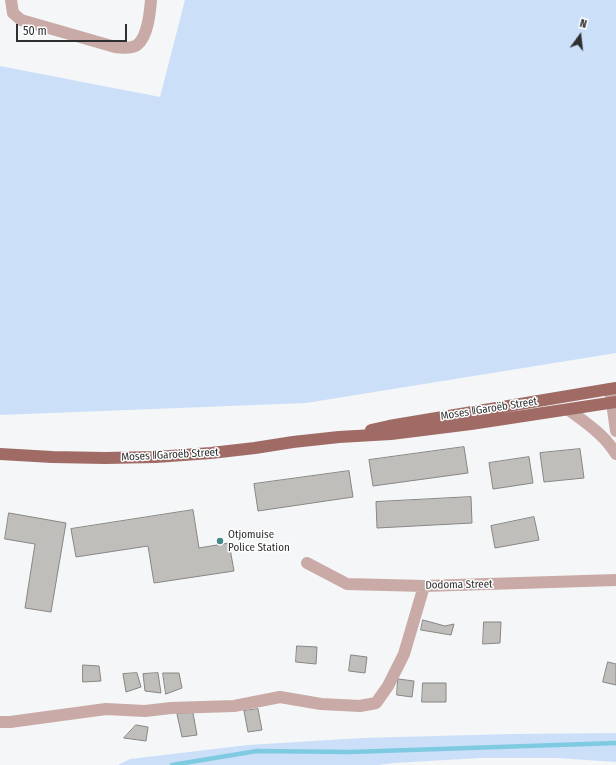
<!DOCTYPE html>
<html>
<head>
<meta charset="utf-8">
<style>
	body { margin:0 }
	#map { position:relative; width:616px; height:765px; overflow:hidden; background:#f4f6f8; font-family:"Fira Sans Condensed",sans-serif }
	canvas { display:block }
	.north { position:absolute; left:560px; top:16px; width:40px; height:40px; -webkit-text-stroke:3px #fff; paint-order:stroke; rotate:15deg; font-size:11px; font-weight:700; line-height:16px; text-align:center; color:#2e2f2f }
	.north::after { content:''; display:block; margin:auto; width:14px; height:18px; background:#2e2f2f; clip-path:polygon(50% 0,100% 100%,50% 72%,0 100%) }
	.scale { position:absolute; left:16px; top:24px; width:111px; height:18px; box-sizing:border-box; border:2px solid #2e2f2f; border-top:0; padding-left:5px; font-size:12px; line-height:14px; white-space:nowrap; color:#2e2f2f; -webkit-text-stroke:3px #fff; paint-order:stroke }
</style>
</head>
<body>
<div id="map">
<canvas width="616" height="765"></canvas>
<div class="north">N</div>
<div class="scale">50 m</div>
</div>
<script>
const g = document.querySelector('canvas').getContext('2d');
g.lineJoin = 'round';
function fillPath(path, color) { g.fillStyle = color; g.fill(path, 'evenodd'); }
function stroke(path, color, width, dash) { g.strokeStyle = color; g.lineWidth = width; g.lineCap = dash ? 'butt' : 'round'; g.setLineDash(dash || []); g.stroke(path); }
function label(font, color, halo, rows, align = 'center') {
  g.font = font + ' "Fira Sans Condensed",sans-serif'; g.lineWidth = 3; g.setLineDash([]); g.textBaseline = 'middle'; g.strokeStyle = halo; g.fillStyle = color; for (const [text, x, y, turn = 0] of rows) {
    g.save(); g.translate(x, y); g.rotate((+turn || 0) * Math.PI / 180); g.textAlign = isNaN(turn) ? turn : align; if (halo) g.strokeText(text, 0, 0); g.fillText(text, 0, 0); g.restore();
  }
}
fillPath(new Path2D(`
	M185 0H616V353L306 403 0 415V66L160 97Z
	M616 733V762L557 758H480L394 763 378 765H118L130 759 248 745 362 738 511 734Z`), '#cbdff9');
stroke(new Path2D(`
	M172 765 257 751 351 752 616 743`), '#7ecbe1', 4.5);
const building = new Path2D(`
	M464 447 468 473 373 486 369 460Z
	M580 449 584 478 544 482 540 453Z
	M529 457 533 483 493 489 489 463Z
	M349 471 353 497 258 511 254 484Z
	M471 497 472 523 377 528 376 502Z
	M193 510 199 548 229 543 234 571 154 583 148 546 76 557 71 529Z
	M9 513 66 523 51 612 25 608 35 544 5 539Z
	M534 517 539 540 495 548 491 526Z
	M423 620 445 626 454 624 451 635 421 630Z
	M484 622H501L500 643 483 644Z
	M297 646 317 647 316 664 296 662Z
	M351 655 367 657 365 673 349 671Z
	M608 662 616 664V685L603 682Z
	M83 665 99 666 101 681 83 682Z
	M137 673 141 687 126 692 123 674Z
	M158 673 161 693 145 691 143 674Z
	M163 673H179L182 688 166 694Z
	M398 679 414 681 412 697 397 695Z
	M423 683H446V702H422Z
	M258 709 262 730 248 732 244 711Z
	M193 713 197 735 182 737 177 714Z
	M136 725 148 727 146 741 124 738Z`);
fillPath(building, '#bfbebb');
stroke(building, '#878684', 1);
stroke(new Path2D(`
	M11 0 13 13 21 20 115 47C122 48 131 49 137 45 148 37 150 12 151 0
	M610 389 616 431
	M569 410C586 423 605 435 616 454
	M307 563 347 584 424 586 616 580
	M0 722H10L106 709 145 711 171 708 234 706 280 697 321 704 360 706 376 703 388 686 404 654 424 586`), '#c9aaa6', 12);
stroke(new Path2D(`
	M371 430 389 426 616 388
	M0 454 52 457 105 458 156 457 211 453 255 448 293 442 339 437 391 434 471 424 616 402`), '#a06b65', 12);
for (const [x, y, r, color] of [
	[220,541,4,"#428a88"]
]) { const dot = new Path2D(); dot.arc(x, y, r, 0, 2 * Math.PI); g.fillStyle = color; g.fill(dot); stroke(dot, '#fff', 1.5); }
label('11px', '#2e2f2f', '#fff', [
	["Moses ǁGaroëb Street",489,409,-9],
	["Moses ǁGaroëb Street",170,455,-3],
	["Dodoma Street",459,585,-1]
]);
label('11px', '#2e2f2f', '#fff', [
	["Otjomuise",228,535],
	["Police Station",228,548]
], 'left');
</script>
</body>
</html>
